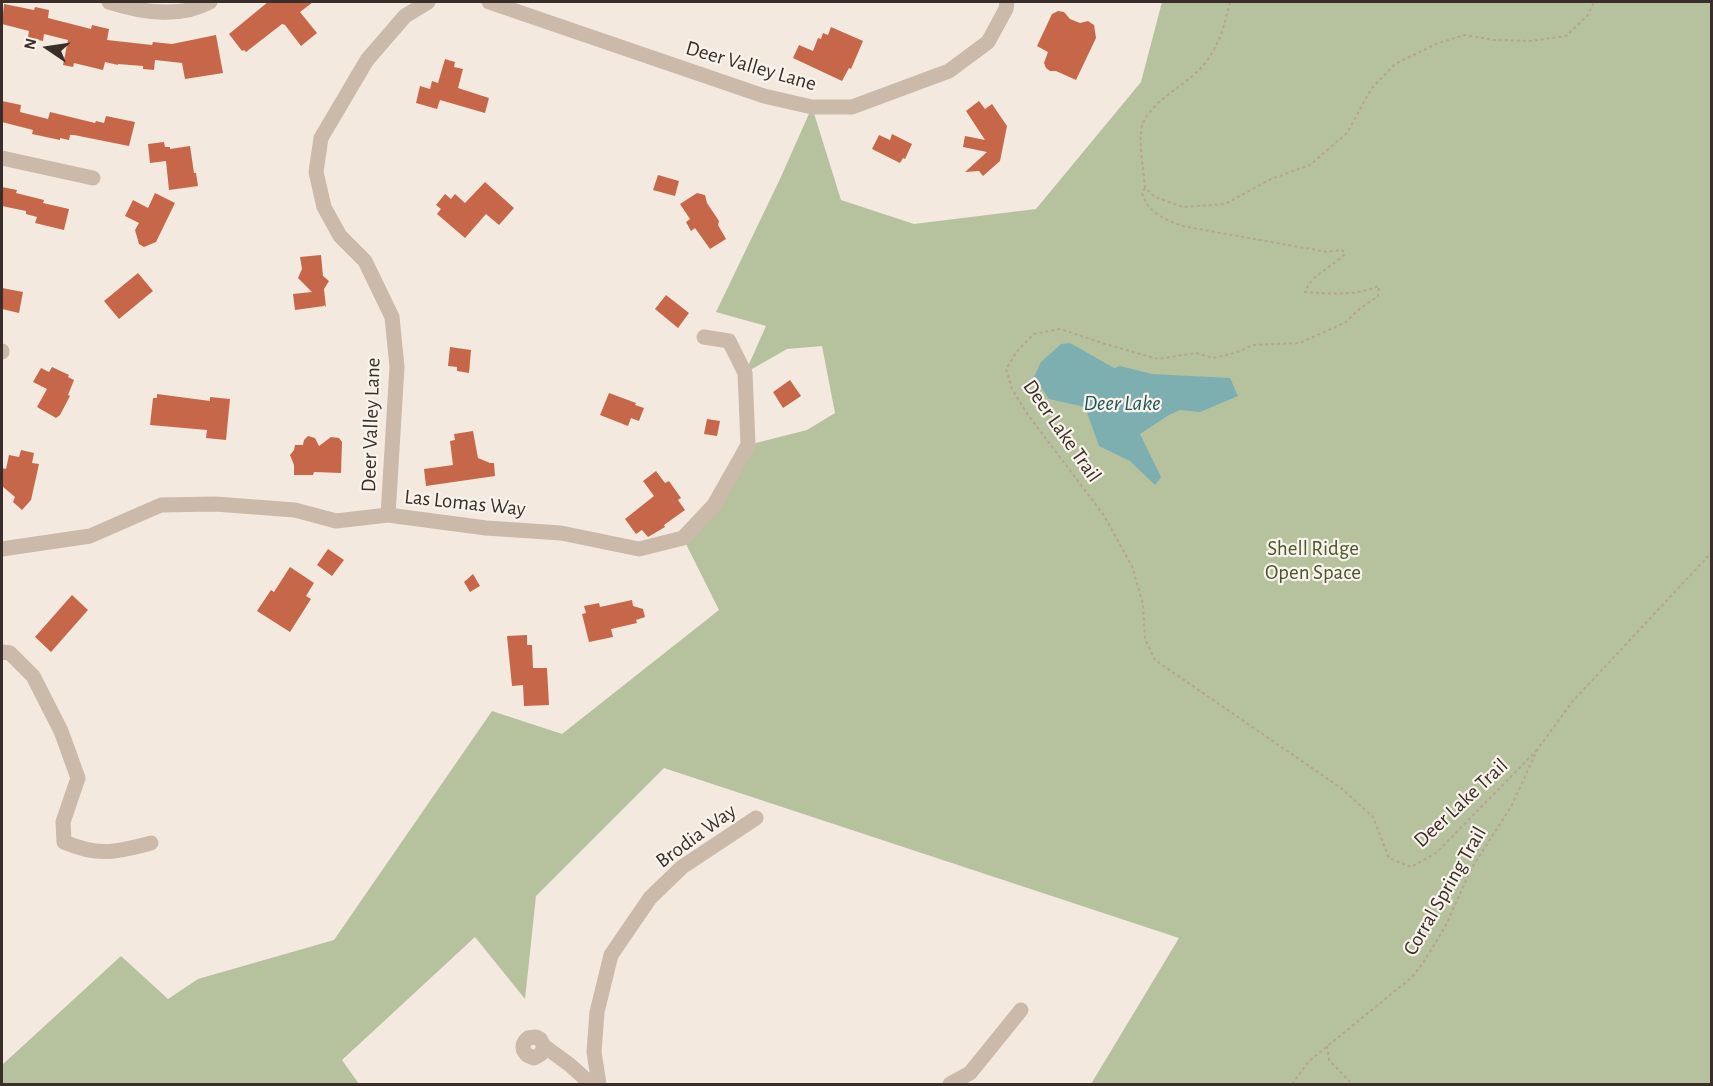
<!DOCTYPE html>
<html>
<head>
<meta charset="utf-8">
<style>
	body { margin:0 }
	#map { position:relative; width:1713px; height:1086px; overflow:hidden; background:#f3e9de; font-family:"Alegreya Sans",sans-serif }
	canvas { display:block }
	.frame { position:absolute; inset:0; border:3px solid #392e29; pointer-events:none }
	.north { position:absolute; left:18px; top:18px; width:60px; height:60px; -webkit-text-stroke:4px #faf3eb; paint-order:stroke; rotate:283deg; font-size:16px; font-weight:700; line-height:24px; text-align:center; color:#392e29 }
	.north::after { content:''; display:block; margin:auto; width:21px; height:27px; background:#392e29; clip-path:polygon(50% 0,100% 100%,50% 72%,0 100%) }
</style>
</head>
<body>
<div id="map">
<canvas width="1713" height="1086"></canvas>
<div class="frame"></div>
<div class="north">N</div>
</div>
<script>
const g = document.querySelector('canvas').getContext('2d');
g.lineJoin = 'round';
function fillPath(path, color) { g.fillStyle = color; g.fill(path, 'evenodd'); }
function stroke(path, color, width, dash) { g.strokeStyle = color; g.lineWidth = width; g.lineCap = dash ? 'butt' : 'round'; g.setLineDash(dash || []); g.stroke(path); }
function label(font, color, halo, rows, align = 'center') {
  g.font = font + ' "Alegreya Sans",sans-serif'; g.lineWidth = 4.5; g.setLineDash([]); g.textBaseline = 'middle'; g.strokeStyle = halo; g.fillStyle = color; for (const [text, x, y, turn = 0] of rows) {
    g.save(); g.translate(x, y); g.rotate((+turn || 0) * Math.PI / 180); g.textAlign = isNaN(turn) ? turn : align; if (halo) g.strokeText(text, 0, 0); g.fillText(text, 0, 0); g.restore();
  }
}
fillPath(new Path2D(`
	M1162 2H1711V1084H1091L1179 938 664 768 536 896 525 999 475 937 342 1060 359 1084H2V1065L121 956 168 999 198 979 334 940 492 711 562 734 719 610 683 538 748 445 807 430 835 413 822 346 787 349 745 373 766 326 716 312 780 179 812 107 841 200 914 224 1036 209 1141 82Z`), '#b6c29e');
fillPath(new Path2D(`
	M1070 343 1114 368 1120 366 1152 374 1230 378 1238 396 1200 412 1180 410 1169 415 1140 434 1161 477 1155 485 1130 461 1099 446 1085 407 1049 399 1034 377 1041 362 1061 344Z`), '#7daeb0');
fillPath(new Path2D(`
	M268 2H313L300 12 317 33 301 46 285 25 282 24 246 52 244 50 242 51 229 34Z
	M4 4 34 10 35 7 49 10 48 18 91 29 92 25 109 29 107 40 152 45 153 42 172 44 216 35 223 73 185 79 182 63 155 60 154 70 143 69V66L118 64V65L105 62 103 70 74 63 73 67 63 65 68 40 44 34 43 41 28 38 29 31 2 24Z
	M1058 11 1064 12 1070 19 1080 23 1088 21 1094 25 1096 38 1076 80 1056 71H1050L1046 68 1044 63 1048 52 1037 46 1052 14Z
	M831 27 863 41 851 69 849 68 842 81 793 58 799 45 813 51 818 38 821 39 823 33 828 35Z
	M445 59 455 62 454 67 463 69 458 88 489 98 485 113 440 100 437 109 416 103 420 86 430 89 432 81 438 83Z
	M2 101 21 105 20 112 48 119 50 112 95 123 96 121 104 123 106 116 135 122 129 146 74 135H70L69 140 60 138V140L32 134 33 130 2 122Z
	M979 101 985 109 992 104 1007 126 1000 161 983 176 979 171 965 172 987 152 963 147 965 136 985 140 966 111Z
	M892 134 912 144 905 159 903 158 900 163 872 149 879 135 890 140Z
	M164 142 165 147H170V149L190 146 194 173H196L198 186 169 190 166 161 150 163 148 144Z
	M658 175 679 181 675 196 653 190Z
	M485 182 514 208 499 225 486 214 465 238 437 214 441 209 436 205 445 194 451 199 455 194 465 203Z
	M2 187 17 190 16 193 44 200 43 203 69 209 64 230 35 223 37 217 26 214V211L2 206Z
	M155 193 175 203 156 242 144 247 139 244 135 230 139 223 125 216 133 200 148 208Z
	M697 193 705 195 707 203 719 221 718 225 726 239 710 249 695 228 691 231 686 222 690 219 680 204Z
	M321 255 323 276 329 281 324 289 326 307 324 305V306L295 310 293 294 312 292 298 278 302 269 300 257Z
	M138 273 153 291 119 319 104 301Z
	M2 288 23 292 19 313 2 309Z
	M666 295 689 313 678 328 655 309Z
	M450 347 471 350 469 373 457 371V367L448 366Z
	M52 367 69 375 68 377 74 380 68 395 70 396 60 415 56 418 37 407 47 389 33 382 41 368 49 372Z
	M790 380 801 396 783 408 773 392Z
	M609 393 636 403 635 405 644 408 639 421 631 418 628 426 600 415Z
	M157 394 210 401V397L230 399 226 440 206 438 207 430 150 425 153 398H157Z
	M707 419 720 421 717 436 704 434Z
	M473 431 478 458 490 463H494L495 476 426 486 424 469 453 465 450 441 455 440 454 434Z
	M308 436 315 438 319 446 331 437 339 438 342 442 341 473 314 472 313 475H294V465L290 455 294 450 295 445H303L304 440Z
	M21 450 34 453 32 463 39 464 31 500 22 510 13 502 15 497 2 486V468L6 469 9 455 19 457Z
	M656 471 665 483 669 481 681 498 678 500 685 510 664 525 665 527 648 537 642 530 636 534 625 519 654 496 643 481Z
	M328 549 344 560 332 576 317 565Z
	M290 567 314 583 306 596 311 599 290 632 257 611 271 590 274 592Z
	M473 574 480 586 470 592 464 582Z
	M72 595 88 610 51 652 35 637Z
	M632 600 633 606 643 609 645 617 636 620 637 623 611 629 613 637 589 642 582 614 586 613 584 606 599 603 600 607Z
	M527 635V645H532L533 668H547L549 705 524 706 523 685 512 686 507 636Z`), '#c66749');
stroke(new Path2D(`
	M1230 2C1224 28 1217 53 1197 72 1182 86 1151 103 1143 123 1137 139 1144 170 1145 188L1155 197 1183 207 1225 204 1271 179 1310 165 1347 133 1371 89 1395 64 1436 44 1464 35 1494 40 1531 41 1566 36 1588 15 1594 2
	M1145 188 1142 193C1148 213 1164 219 1182 226L1327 252 1342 250 1345 254C1331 268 1312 274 1305 292 1332 294 1354 296 1379 286L1378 296 1357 311 1346 322 1300 343 1253 345 1235 353 1212 358 1196 353 1158 359 1105 344 1060 329 1034 334 1018 350 1006 369 1012 389 1028 415 1103 514 1132 566 1143 604 1145 639 1155 660 1341 788 1373 817 1389 858 1411 867 1436 853 1537 750
	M1327 1046 1329 1060 1352 1084
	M1292 1084 1309 1061 1411 978 1423 963 1445 927 1471 869 1511 807 1537 750 1572 702 1712 552`), '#b7a394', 2, [3, 3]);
stroke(new Path2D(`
	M109 2C141 12 179 19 210 2
	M489 2 764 96 812 107H852L949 71 988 42 1006 9 1007 2
	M2 158 93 178
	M2 351V352
	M388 515 397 367 392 317 365 261 340 236 324 207 316 172 321 138 367 60 405 16 428 2
	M2 549 90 536 161 505 215 504 295 510 336 521 388 515 486 528 561 533 639 549 683 538 714 505 748 445 745 373 729 341 704 337
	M2 652 10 653 33 676 61 731 78 778 63 822 64 842C99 857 116 852 151 843
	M544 1046 541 1054 534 1058 527 1055C521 1049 522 1043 528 1038L536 1037 540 1039 544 1046 570 1065 591 1084
	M599 1084 594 1052 597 1012 611 955 650 898 682 867 756 818
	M950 1084 970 1073 1021 1010`), '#cbb9aa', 15);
label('21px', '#392e29', '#faf3eb', [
	["Deer Valley Lane",751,66,16],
	["Deer Valley Lane",371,425,-88],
	["Deer Lake Trail",1062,431,55],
	["Las Lomas Way",465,503,6],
	["Deer Lake Trail",1461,803,-43],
	["Brodia Way",696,836,-36],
	["Corral Spring Trail",1445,891,-60]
]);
label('21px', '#48572d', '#faf3eb', [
	["Shell Ridge",1313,549],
	["Open Space",1313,573]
]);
label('italic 22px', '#1e575b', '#faf3eb', [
	["Deer Lake",1122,403]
]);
</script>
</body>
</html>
